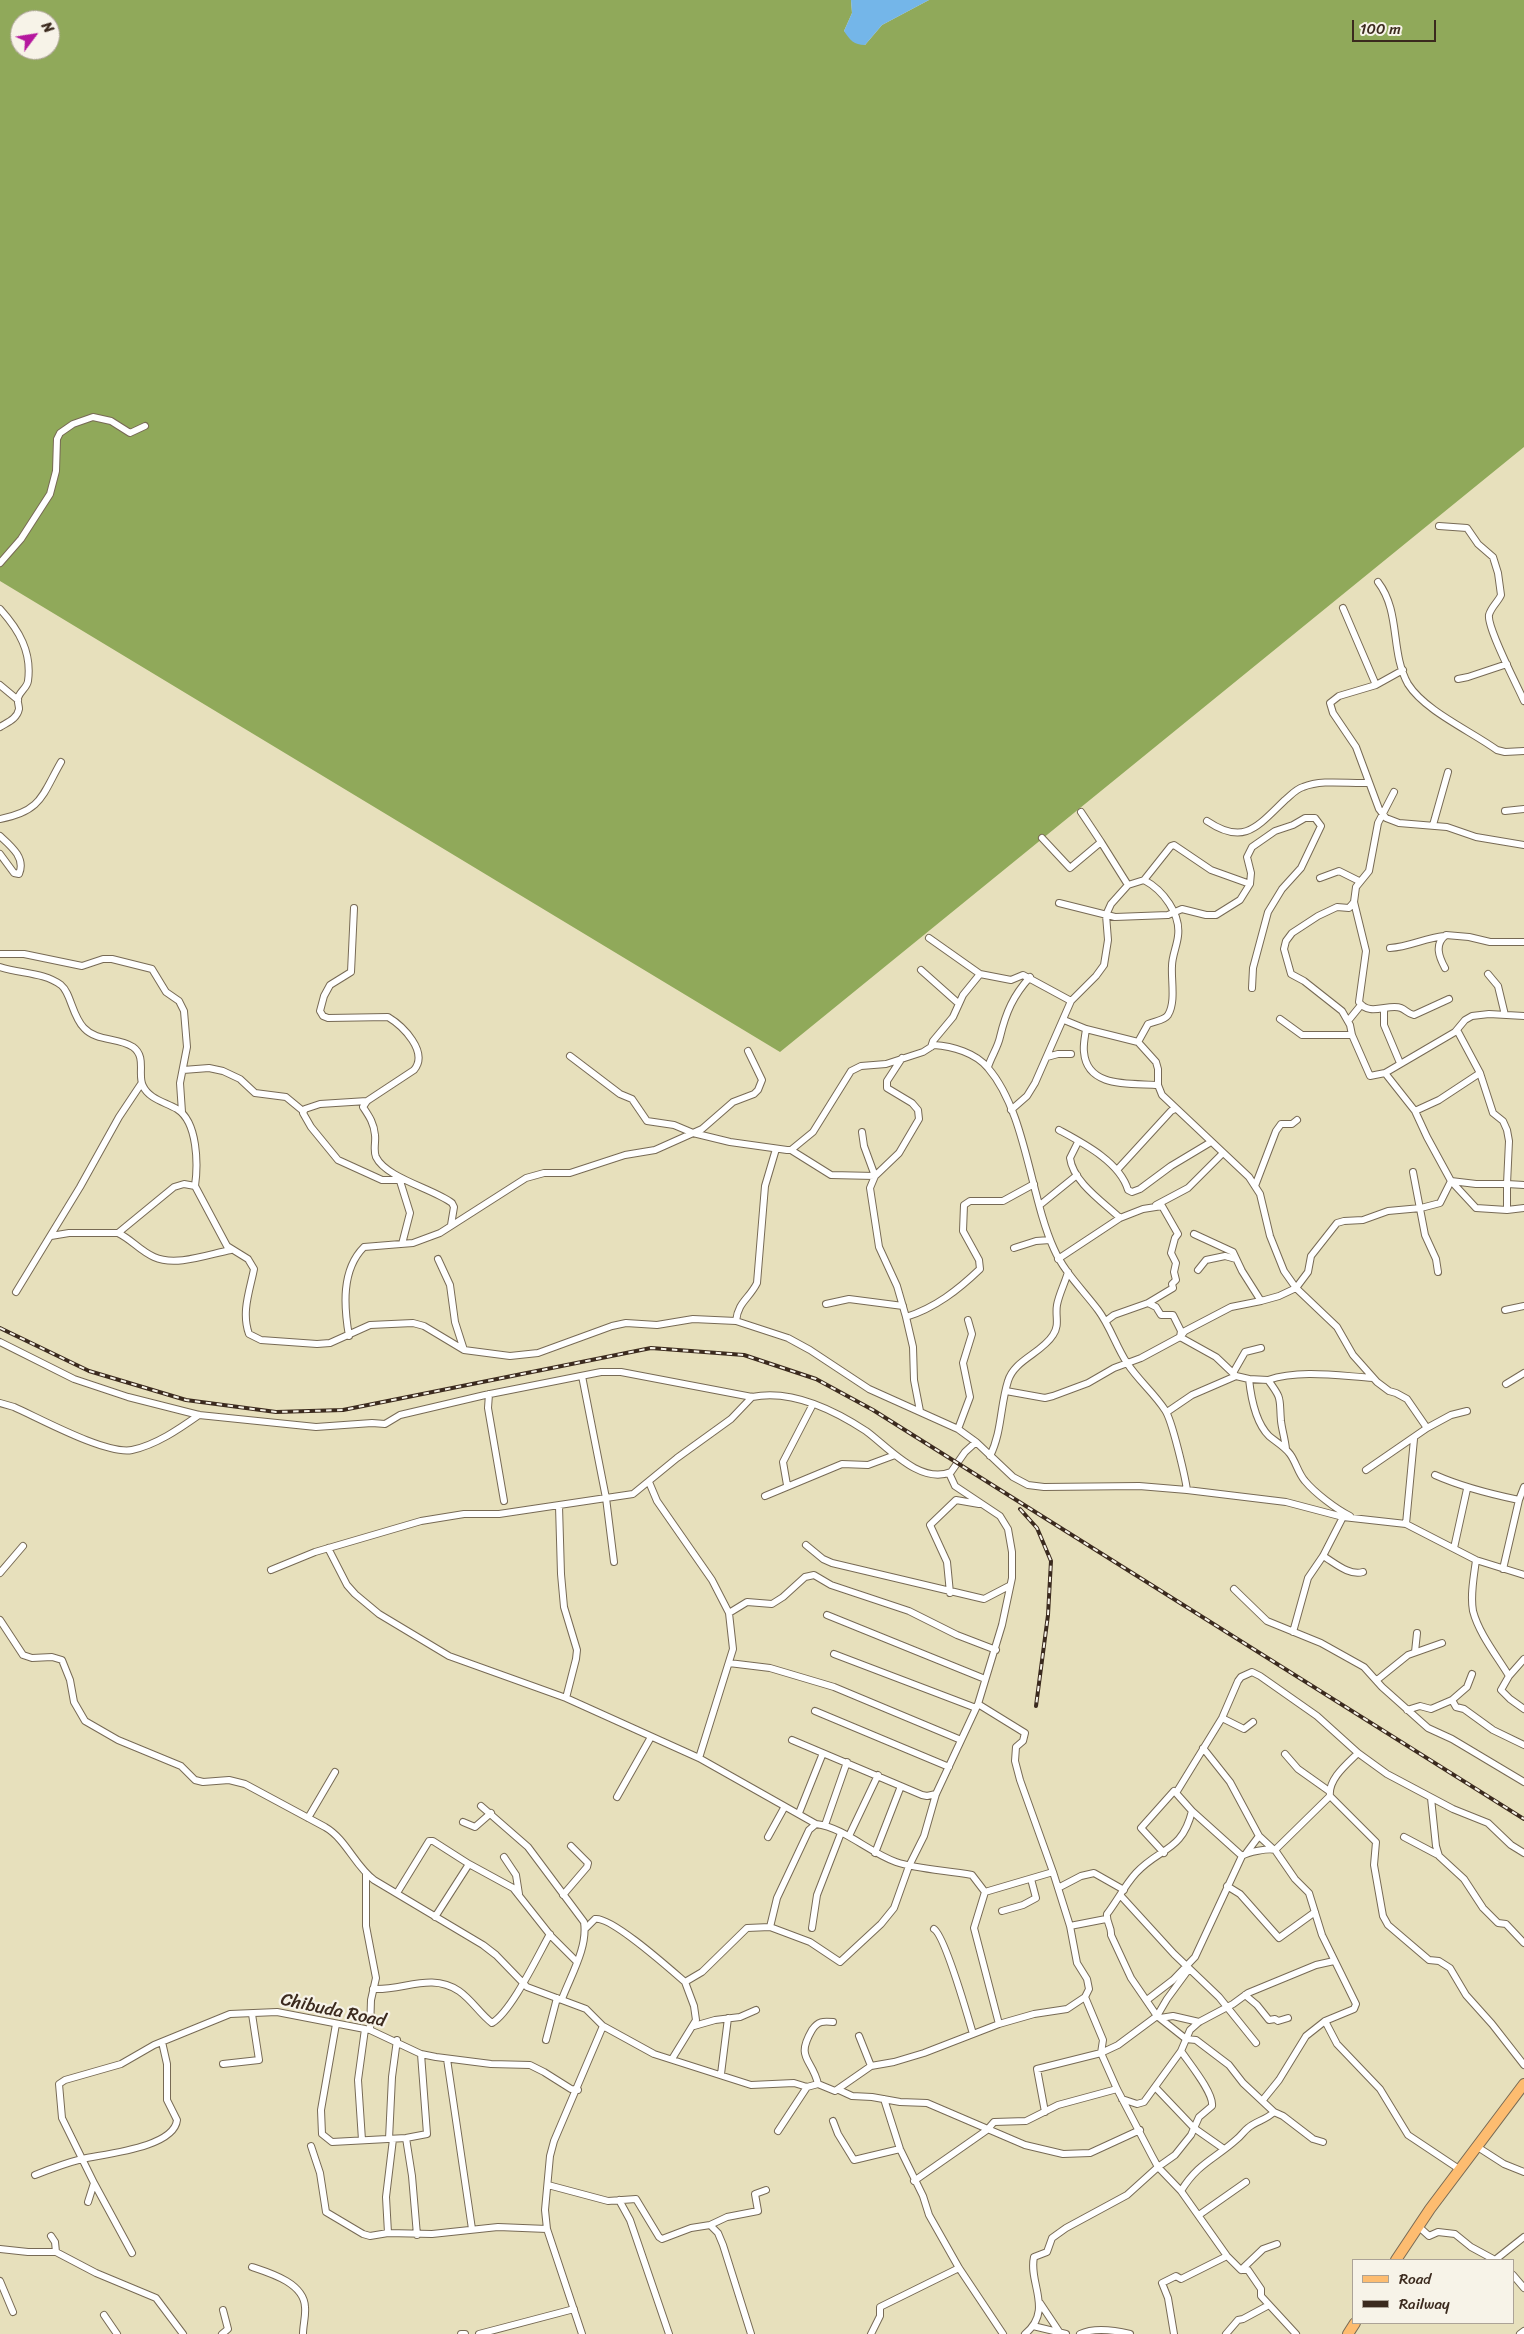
<!DOCTYPE html>
<html>
<head>
<meta charset="utf-8">
<style>
	body { margin:0 }
	#map { position:relative; width:1524px; height:2334px; overflow:hidden; background:#e7e0bc; font-family:Sriracha,sans-serif }
	canvas { display:block }
	.legend { position:absolute; left:1352px; top:2259px; width:162px; height:65px; box-sizing:border-box; background:#f7f3e8; border:1px solid #aca397; margin:0; padding:6px 9px; list-style:none; font-size:15px; color:#3b2a1e }
	.legend li { display:flex; align-items:center; gap:10px; height:25px }
	.legend b { width:25px; border:1px solid #aca397 }
	.north { position:absolute; left:10px; top:10px; width:50px; height:50px; box-sizing:border-box; background:#f7f3e8; border:1px solid #aca397; border-radius:50%; rotate:59deg; font-size:14px; font-weight:700; line-height:20px; text-align:center; color:#3b2a1e }
	.north::after { content:''; display:block; margin:auto; width:18px; height:22px; background:#b5179e; clip-path:polygon(50% 0,100% 100%,50% 72%,0 100%) }
	.scale { position:absolute; left:1352px; top:20px; width:84px; height:22px; box-sizing:border-box; border:2px solid #3b2a1e; border-top:0; padding-left:6px; font-size:15px; line-height:18px; white-space:nowrap; color:#3b2a1e; -webkit-text-stroke:4px #f7f3e8; paint-order:stroke }
</style>
</head>
<body>
<div id="map">
<canvas width="1524" height="2334"></canvas>
<ul class="legend">
<li><b style="height:6px;background:#fdbc70"></b>Road</li>
<li><b style="height:6px;background:#3b2a1e"></b>Railway</li>
</ul>
<div class="north">N</div>
<div class="scale">100 m</div>
</div>
<script>
const g = document.querySelector('canvas').getContext('2d');
g.lineJoin = 'round';
function fillPath(path, color) { g.fillStyle = color; g.fill(path, 'evenodd'); }
function stroke(path, color, width, dash) { g.strokeStyle = color; g.lineWidth = width; g.lineCap = dash ? 'butt' : 'round'; g.setLineDash(dash || []); g.stroke(path); }
function label(font, color, halo, rows, align = 'center') {
  g.font = font + ' Sriracha,sans-serif'; g.lineWidth = 4.5; g.setLineDash([]); g.textBaseline = 'middle'; g.strokeStyle = halo; g.fillStyle = color; for (const [text, x, y, turn = 0] of rows) {
    g.save(); g.translate(x, y); g.rotate((+turn || 0) * Math.PI / 180); g.textAlign = isNaN(turn) ? turn : align; if (halo) g.strokeText(text, 0, 0); g.fillText(text, 0, 0); g.restore();
  }
}
fillPath(new Path2D(`
	M0 0H851L852 13 844 31 865 45 882 25 929 0H1524V447L780 1052 0 581ZM20 20H50V50H20Z`), '#90a95a');
fillPath(new Path2D(`
	M851 0H929L882 25 865 45C854 45 850 40 844 31L852 13Z`), '#74b6e9');
const street = new Path2D(`
	M1439 526 1467 528 1478 544 1493 557 1498 573 1501 595C1498 602 1491 607 1489 615 1487 628 1517 685 1524 701
	M0 563 21 539 50 494 56 471 57 439 60 433 73 424 93 417 111 421 130 433 145 426
	M1378 582C1401 612 1390 652 1408 684 1425 711 1471 731 1497 750L1505 752 1524 751
	M1343 608 1376 685
	M0 609C19 630 32 652 28 681 27 688 20 691 18 698 17 701 19 705 19 709 17 719 8 722 0 727
	M1403 670 1376 685 1339 696 1330 703 1333 713 1356 747 1379 809 1386 818 1399 823 1447 827 1476 837 1524 845
	M1458 679 1468 677 1507 664
	M0 685 18 700
	M1394 792 1378 823 1369 871 1356 887 1354 902 1366 951 1359 1002C1369 1017 1389 1003 1401 1008 1406 1010 1408 1014 1414 1015L1449 999
	M1505 811 1524 809
	M1081 812 1101 842
	M0 819C42 811 42 795 61 762
	M1207 821C1244 846 1257 827 1285 800 1291 795 1296 789 1303 787 1323 779 1348 784 1369 783
	M1433 825 1448 772
	M0 836C11 846 26 858 19 874L14 873 0 854
	M1042 838 1070 868 1101 842 1128 885
	M1320 878 1339 871 1359 881
	M1354 902 1349 908 1337 907 1318 916 1292 933 1286 941 1284 949 1291 974 1304 981 1342 1011 1350 1025 1352 1035 1370 1076 1385 1073
	M1059 903 1115 917 1168 915 1182 909 1206 915H1216L1240 900 1250 884 1251 873 1247 857 1252 847 1275 831 1293 825 1305 818H1315L1321 826 1301 868 1282 889 1268 912 1253 968 1252 988
	M354 908 351 972 330 985 324 996 320 1011 323 1016 328 1018 388 1017C403 1026 429 1052 414 1070L367 1101 363 1107C369 1116 374 1123 375 1135 376 1142 373 1150 376 1157 386 1178 434 1189 452 1203L454 1207 451 1225
	M929 938 980 974 1011 980 1023 975 1071 1001 1096 976 1104 965 1108 940 1106 915 1111 904 1128 885 1144 880 1171 846 1174 845 1211 870 1250 884
	M1390 948C1409 947 1425 938 1444 936
	M0 954H24L82 966 103 959H112L152 969 166 992 179 1001 184 1011 187 1047 180 1083 182 1112
	M0 967C21 974 43 972 61 985 71 993 72 1016 84 1028 97 1042 118 1037 133 1047 147 1057 137 1075 143 1086 149 1099 165 1102 177 1109 198 1122 198 1165 195 1186
	M1445 968C1439 957 1434 944 1446 935L1469 937 1490 942H1524
	M921 970 958 1003
	M1488 974 1498 986 1505 1015
	M1384 1010V1025L1400 1063
	M1280 1019 1302 1035H1352
	M1064 1020 1086 1029 1138 1042 1156 1062 1158 1069V1085L1162 1095 1249 1177 1260 1194 1270 1236 1284 1271 1296 1288 1337 1327 1353 1355 1377 1382 1389 1391 1396 1393 1407 1399 1427 1428
	M1348 1021 1361 1005
	M1086 1029C1085 1037 1083 1045 1084 1052 1087 1089 1132 1083 1158 1085
	M1457 1030 1480 1073 1493 1113 1503 1121 1507 1130 1509 1141 1507 1184H1476L1451 1181 1427 1137 1415 1111 1385 1073 1455 1032 1465 1020 1472 1016 1489 1014 1524 1016
	M1138 1042 1148 1024C1154 1021 1164 1021 1168 1015 1176 1002 1171 980 1172 966 1172 956 1177 946 1178 936 1181 914 1163 890 1144 880
	M931 1047 933 1041 953 1017 963 995 980 974
	M570 1056 620 1094 632 1099 647 1121 674 1125 693 1133 730 1142 787 1150H791L813 1132 851 1071 861 1066 886 1064 923 1052 934 1045C952 1046 976 1053 988 1068 1026 1112 1030 1196 1054 1249 1064 1272 1083 1290 1098 1310 1110 1326 1116 1346 1127 1363 1138 1380 1154 1393 1165 1410 1172 1420 1185 1476 1187 1490
	M1047 1057 1058 1054H1071
	M988 1067C991 1057 998 1047 1000 1037 1006 1012 1013 996 1030 977
	M183 1070 209 1068 223 1071 240 1079 255 1093 286 1097 303 1111
	M367 1101 320 1104 305 1109 303 1113 311 1127 338 1160 382 1180H404
	M1011 1110 1027 1096 1035 1083 1071 1001
	M1415 1111 1439 1100 1480 1073
	M1059 1130C1083 1143 1120 1162 1128 1190L1132 1192 1140 1189 1171 1166 1211 1142
	M862 1132 864 1146 875 1176 870 1188 879 1247 897 1286 906 1317 913 1347 914 1380 920 1411
	M1078 1142 1070 1158C1073 1182 1103 1202 1120 1218
	M791 1150 831 1175 875 1176 899 1153 919 1119 918 1110 912 1103 887 1088V1081L902 1058
	M1117 1170 1171 1111 1175 1109
	M1413 1172 1425 1235 1436 1259 1438 1272
	M400 1181 410 1213 402 1244
	M1255 1186 1276 1131 1281 1124H1292L1297 1120
	M1040 1205 1077 1175
	M1156 1205 1188 1188 1223 1153
	M1507 1210 1524 1208
	M118 1233C131 1239 140 1251 154 1257 176 1267 209 1254 231 1250
	M1194 1234 1233 1252 1242 1271 1261 1301 1279 1296 1296 1288 1308 1272 1311 1256 1337 1223 1344 1221 1363 1220 1388 1211 1421 1208 1440 1203 1451 1181 1476 1208 1507 1210V1184L1524 1185
	M51 1236 69 1233H118L174 1187 184 1184 195 1186 227 1246 248 1259 254 1269C250 1290 241 1312 249 1334L261 1340 317 1344 330 1343 370 1325 413 1323 424 1326 464 1350 510 1356 538 1353 612 1326 626 1323 657 1325 693 1319 736 1321 788 1338 810 1350 869 1389 958 1429 976 1442 1013 1477 1028 1485 1044 1487 1139 1486 1187 1490 1286 1502 1343 1517 1406 1524 1476 1560 1524 1575
	M1014 1248 1036 1241 1050 1240
	M438 1259 450 1285 455 1322 464 1350
	M1058 1259 1120 1218 1143 1209 1162 1206 1178 1234 1175 1238 1171 1253 1176 1263 1174 1272 1176 1280 1172 1284 1173 1288 1148 1303
	M1198 1270 1206 1260 1225 1256 1236 1259
	M16 1292 80 1187 119 1117 141 1084
	M826 1304 849 1299 903 1306
	M1505 1310 1524 1306
	M906 1317C935 1308 958 1290 980 1269L979 1260 963 1231 964 1205 970 1201H1003L1034 1184
	M736 1321C738 1302 749 1299 757 1283L765 1186 776 1149
	M349 1336C344 1307 341 1270 364 1247L413 1243 440 1233 526 1178 544 1173H570L625 1155 655 1150 702 1129 733 1102 754 1094 758 1090 762 1080 748 1051
	M0 1342 74 1379 128 1397 199 1415 316 1427 372 1423 385 1424 400 1415 485 1395 601 1372H621L752 1397C791 1389 834 1410 866 1431 888 1447 920 1485 951 1472L965 1452 976 1442
	M1233 1373 1245 1352 1261 1348
	M582 1376 606 1498 614 1562
	M1236 1376 1216 1357 1180 1337 1185 1331 1231 1307 1261 1301
	M1268 1380C1300 1369 1340 1376 1373 1378
	M1506 1384 1524 1373
	M1006 1391 1045 1398 1053 1396 1088 1383 1114 1368 1141 1358 1180 1337 1181 1331 1173 1315H1161L1156 1307 1148 1303 1114 1315 1106 1321
	M489 1394 488 1408 504 1501
	M0 1403 14 1407C39 1418 106 1455 132 1450 156 1445 179 1429 199 1415
	M1167 1412 1192 1395 1236 1376 1249 1379
	M958 1429 970 1397 963 1363 972 1334 968 1320
	M1286 1449C1285 1439 1282 1430 1281 1421 1279 1398 1283 1400 1268 1380L1249 1379C1251 1398 1255 1422 1269 1436 1276 1442 1284 1446 1290 1454 1296 1462 1298 1473 1305 1481 1315 1493 1336 1509 1350 1516
	M990 1456C1002 1432 1000 1406 1008 1381 1014 1360 1042 1353 1053 1335 1060 1325 1055 1316 1057 1305 1059 1294 1065 1283 1068 1272
	M1366 1470 1427 1428 1451 1415 1467 1411
	M1435 1475C1462 1487 1490 1494 1519 1500L1524 1487
	M787 1485 783 1462 813 1404
	M765 1496 842 1464 868 1465 895 1455
	M559 1506 561 1574 564 1607 577 1650 576 1659 566 1698
	M1406 1524 1414 1439
	M806 1545 823 1559 832 1563 984 1599 1009 1586
	M328 1548 347 1585 355 1594 379 1614 449 1656 566 1698 699 1758 733 1649 729 1613 712 1580 657 1501 649 1482
	M1454 1548 1467 1489
	M1323 1556C1335 1563 1349 1576 1363 1572
	M1476 1560C1474 1576 1470 1595 1473 1611 1479 1634 1497 1656 1509 1676
	M1503 1569 1519 1500
	M271 1570 315 1552 421 1521 464 1514H499L633 1494 677 1458 731 1419 752 1397
	M0 1573 23 1546
	M1234 1589 1267 1621 1321 1643 1364 1667 1382 1687 1428 1728 1452 1739 1524 1782
	M950 1593 947 1562 930 1525 956 1500 979 1504
	M729 1613 747 1602 772 1604 783 1597 805 1577 814 1575 831 1585 909 1611 957 1635 996 1650
	M827 1615 985 1679
	M0 1620 23 1655 32 1658 52 1657 62 1660 70 1680 74 1702 85 1721 118 1740 181 1766 195 1780 203 1782 229 1780 245 1784 325 1827C346 1839 355 1866 374 1880L483 1945 496 1955 527 1987 586 2009 603 2026 554 2141 550 2156 545 2210 547 2229 582 2334
	M1293 1632 1308 1578 1323 1556 1343 1517
	M1415 1652 1417 1633
	M834 1654 976 1708
	M1524 1659 1509 1676 1501 1690 1510 1699 1524 1709
	M729 1663 770 1668 834 1687 961 1740
	M1377 1680 1408 1655 1442 1643
	M1452 1700 1467 1687 1472 1674
	M978 1704 1025 1733 1023 1741 1016 1747 1015 1761 1020 1780 1053 1872 1070 1926 1077 1963 1087 1979 1089 1989 1085 1997 1103 2040 1101 2053 1117 2089 1152 2156 1158 2167 1181 2191 1227 2256 1241 2270H1248L1261 2289V2296L1296 2334
	M1407 1710 1420 1706 1431 1709 1452 1700 1456 1707 1464 1709 1493 1730 1524 1745
	M815 1711 949 1767
	M1222 1718 1244 1729 1253 1722
	M792 1740 922 1795 927 1796 936 1794
	M1203 1748 1230 1782 1259 1836 1273 1849
	M1358 1753C1347 1764 1328 1779 1330 1796L1376 1842 1374 1865 1383 1916 1388 1925 1429 1960 1439 1961 1450 1968 1466 1995 1492 2024 1524 2065
	M1285 1754 1298 1769 1329 1791
	M699 1758 816 1824
	M617 1797 651 1737
	M1431 1798 1436 1846 1439 1856 1464 1879 1483 1908 1498 1923 1506 1924 1524 1943
	M481 1806 528 1847 584 1922C588 1947 571 1975 562 1999
	M1192 1811 1242 1856
	M799 1813 823 1753
	M308 1818 335 1772
	M463 1822 475 1827 491 1813
	M825 1825 847 1762
	M849 1836 878 1775
	M768 1837 784 1808
	M1404 1837 1438 1855
	M1275 1850 1330 1796
	M1247 1852 1259 1836
	M875 1853 901 1786
	M1164 1853 1141 1828 1174 1791
	M504 1857 516 1875 519 1894
	M366 1874V1926L376 1978 371 2000 370 2030
	M1227 1886 1240 1894 1279 1938 1315 1912
	M1058 1888 1081 1876 1094 1873 1124 1890
	M985 1892 974 1928 999 2024
	M397 1893 429 1841H433L469 1864 513 1888 551 1936 577 1962
	M563 1895 587 1867 588 1863 571 1846
	M1121 1896 1174 1954 1219 1997 1256 2043
	M1002 1911 1023 1905 1036 1898 1031 1879
	M435 1917 469 1864
	M1070 1926 1106 1919
	M770 1927 810 1942 840 1962 881 1924 894 1908 909 1866 924 1836 936 1794 978 1704 1002 1625 1012 1578V1552L1008 1529 1000 1516 955 1486 949 1473
	M812 1928 817 1895 841 1833
	M585 1929 595 1919C611 1916 671 1970 685 1982
	M934 1929C945 1936 968 2017 973 2034
	M373 1989C403 1991 431 1972 459 1991 472 2000 480 2014 492 2023 512 2011 538 1955 550 1934
	M1245 1995 1257 2005 1269 2020 1275 2019 1278 2021 1288 2018
	M1147 2000 1173 1980 1195 1957 1242 1856C1247 1852 1269 1848 1275 1850L1295 1879 1309 1893 1322 1935 1356 2004 1354 2009 1325 2021 1306 2036 1279 2080 1262 2101
	M1160 2018 1173 2016 1199 2022
	M1325 2021 1337 2044 1380 2089 1408 2135 1459 2169
	M336 2024 321 2110 322 2134 332 2142 406 2138 427 2134 421 2054
	M603 2026 654 2054 751 2085 794 2083 807 2087 818 2084 835 2091 871 2066 894 2062 924 2053 999 2024 1034 2014 1067 2009 1085 1997
	M694 2026 715 2020 740 2017 756 2010
	M859 2036 871 2066
	M546 2040 557 1998
	M447 2059 472 2229
	M672 2059 696 2020 694 2006 685 1982 702 1972 747 1928 770 1927 777 1898 809 1830 816 1824C845 1828 868 1852 896 1862 920 1870 947 1870 972 1875L985 1892 1053 1872
	M223 2064 259 2060 252 2014
	M721 2074 728 2018
	M818 2084C812 2058 795 2059 812 2030 818 2021 823 2021 833 2022
	M1155 2087 1194 2128 1224 2149
	M839 2090 852 2096 872 2097 900 2102 927 2103 1025 2145 1063 2154 1090 2153 1140 2130
	M884 2099 900 2149 923 2196 929 2215 959 2268 1003 2334
	M1122 2099 1137 2104 1144 2102 1181 2051 1190 2030 1199 2022 1233 2004 1248 1993 1316 1965 1334 1961
	M1045 2112 1037 2069 1101 2053 1118 2045 1157 2016 1167 1999 1189 1969
	M833 2121 838 2134 854 2160 900 2149
	M778 2131 807 2087
	M406 2138 412 2176 417 2235
	M389 2139 392 2077 397 2040
	M362 2140 358 2080 365 2029
	M1323 2142 1313 2139 1283 2116 1274 2112 1243 2083 1229 2065 1196 2040 1186 2039 1157 2016 1131 1978 1111 1935C1112 1927 1106 1923 1107 1914 1117 1901 1125 1885 1136 1873 1160 1847 1182 1852 1192 1811L1176 1793 1222 1718 1238 1681 1241 1677 1252 1672 1260 1676 1317 1716 1358 1753 1387 1774 1453 1809 1488 1823 1511 1845 1524 1853
	M311 2146 320 2173 326 2212 363 2234 370 2236 388 2233 432 2234 498 2227 547 2229
	M1476 2146 1504 2164 1524 2172
	M35 2175C50 2169 66 2163 82 2159 103 2154 174 2148 177 2120L167 2100V2064L162 2042
	M914 2181 987 2130 994 2122 1026 2121 1058 2105 1117 2089
	M94 2183 132 2253
	M548 2185 608 2201 636 2199 659 2237 662 2239 691 2228 710 2225 718 2233 723 2245 751 2334
	M1181 2191C1198 2163 1215 2159 1237 2139 1241 2136 1244 2131 1248 2128 1256 2121 1266 2120 1274 2112
	M619 2200 630 2220 669 2334
	M88 2202 94 2183 62 2118 59 2084 65 2080 121 2064 154 2045 230 2014 277 2012 370 2030 421 2054 436 2057 491 2064 530 2065 544 2072 571 2089 578 2090
	M1199 2215 1246 2182
	M710 2225 727 2217 758 2211 755 2194 766 2190
	M1418 2226 1429 2236 1438 2232 1455 2234 1471 2247 1495 2260 1524 2237
	M388 2233 386 2197 393 2139
	M51 2236 55 2242 56 2252
	M0 2249 28 2252H56L96 2273 156 2298 183 2334
	M252 2267C270 2273 304 2283 305 2307 306 2316 303 2325 303 2334
	M1241 2270 1263 2249 1277 2244
	M1513 2275 1524 2288
	M0 2281 13 2312
	M1040 2303 1060 2333
	M104 2315 117 2334
	M1033 2326 1066 2334
	M222 2334 228 2329 223 2310
	M461 2334H465
	M479 2334 574 2309
	M871 2334 880 2316V2307L959 2268
	M1025 2334C1054 2310 1028 2283 1034 2257L1047 2252 1052 2238 1066 2228 1127 2195 1158 2167 1175 2155 1191 2135 1199 2117 1212 2106C1214 2093 1189 2063 1181 2051
	M1080 2334C1095 2327 1114 2330 1130 2334
	M1174 2334 1168 2298 1162 2283 1176 2276 1181 2279 1227 2256
	M1226 2334 1238 2320 1243 2319 1269 2305
	M1520 2334 1524 2331`);
const primary = new Path2D(`
	M1396 2260 1430 2209 1524 2084
	M1348 2334 1355 2323`);
stroke(street, '#776a55', 8);
stroke(primary, '#776a55', 12);
stroke(street, '#fff', 6);
stroke(primary, '#fdbc70', 10);
const rail = new Path2D(`
	M0 1328 89 1371 186 1400 276 1412 343 1410 651 1348 744 1355 816 1379 873 1410 1524 1819
	M1020 1509 1037 1528 1051 1561 1048 1615 1036 1706`);
stroke(rail, '#3b2a1e', 4);
stroke(rail, '#f7f3e8', 2, [5.5]);
label('18px', '#3b2a1e', '#f7f3e8', [
	["Chibuda Road",333,2011,12]
]);
</script>
</body>
</html>
